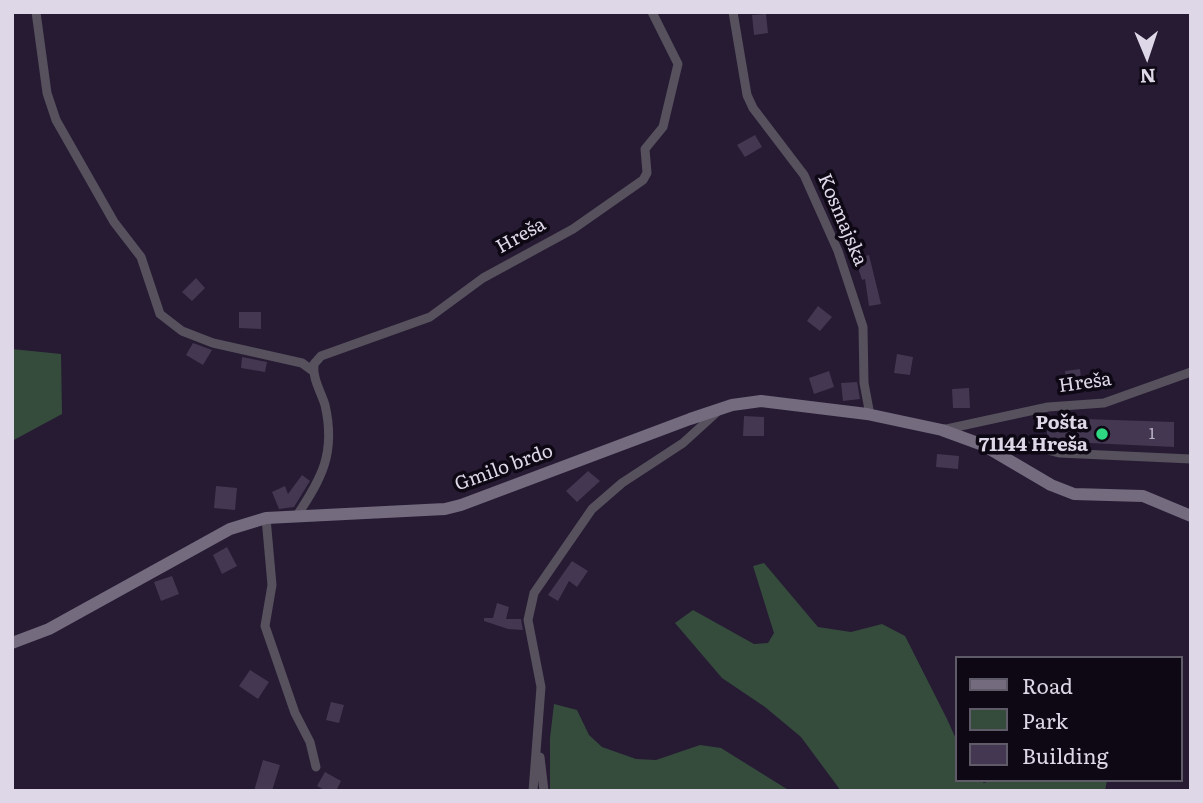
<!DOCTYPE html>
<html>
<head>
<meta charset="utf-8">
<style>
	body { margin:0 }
	#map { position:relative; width:1203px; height:803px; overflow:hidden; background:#261b33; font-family:Literata,serif }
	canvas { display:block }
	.frame { position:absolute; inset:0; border:14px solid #ddd7e7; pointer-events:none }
	.legend { position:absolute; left:955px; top:656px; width:228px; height:126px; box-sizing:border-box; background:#0d0813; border:2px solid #605b68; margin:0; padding:9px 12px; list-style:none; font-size:21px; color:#ddd7e7 }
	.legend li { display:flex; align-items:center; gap:14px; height:35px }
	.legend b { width:35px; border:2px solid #605b68 }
	.north { position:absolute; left:1112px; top:21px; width:70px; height:70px; -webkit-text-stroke:5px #0d0813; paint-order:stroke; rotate:178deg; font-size:19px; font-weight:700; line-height:28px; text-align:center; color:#ddd7e7 }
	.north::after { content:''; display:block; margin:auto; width:24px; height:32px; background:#ddd7e7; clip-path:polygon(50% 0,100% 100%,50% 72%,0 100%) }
</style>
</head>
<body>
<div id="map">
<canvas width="1203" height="803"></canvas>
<div class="frame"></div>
<ul class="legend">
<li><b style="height:9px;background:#746b7f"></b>Road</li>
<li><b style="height:19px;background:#354c3d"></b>Park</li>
<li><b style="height:19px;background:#433751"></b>Building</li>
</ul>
<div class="north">N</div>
</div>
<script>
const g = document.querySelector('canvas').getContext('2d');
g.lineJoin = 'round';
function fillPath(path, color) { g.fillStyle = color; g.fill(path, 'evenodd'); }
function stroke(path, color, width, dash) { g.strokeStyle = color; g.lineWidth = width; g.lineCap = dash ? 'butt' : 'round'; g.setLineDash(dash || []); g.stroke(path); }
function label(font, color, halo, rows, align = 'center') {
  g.font = font + ' Literata,serif'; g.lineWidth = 7; g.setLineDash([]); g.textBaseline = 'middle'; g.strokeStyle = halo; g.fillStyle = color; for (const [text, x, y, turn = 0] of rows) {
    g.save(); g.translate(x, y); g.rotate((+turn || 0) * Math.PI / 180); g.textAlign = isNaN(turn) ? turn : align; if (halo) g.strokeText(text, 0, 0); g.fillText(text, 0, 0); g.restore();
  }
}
fillPath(new Path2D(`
	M12 349 61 354 62 414 12 441Z
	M764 563 818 627 851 632 882 624 905 636 947 719 956 739V780H980L984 783 991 780H1107L1105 791H841L801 737 765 707 722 678 675 623 693 610 754 644 768 643 774 633 753 566Z
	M554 704 577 710 589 735 602 747 636 759 656 760 700 745 721 748 790 791H550V738Z`), '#354c3d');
fillPath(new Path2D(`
	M766 14 768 33 754 35 752 15Z
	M755 135 762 147 745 157 737 145Z
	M854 237 862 257 869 255 881 304 869 306 865 279 862 280 853 252 849 253 844 241Z
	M196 278 205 288 192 301 182 292Z
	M818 306 832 317 820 331 807 321Z
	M239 312H261V329L239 328Z
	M193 343 212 350 203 365 186 355Z
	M897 354 913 357 910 375 894 373Z
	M242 357 267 362 265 372 241 368Z
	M1080 369 1082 386 1066 387 1065 371Z
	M829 371 834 387 814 394 809 378Z
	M857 382 860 399 843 401 841 383Z
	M969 388 970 408H953L952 389Z
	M744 416 764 417V436H743Z
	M1085 419 1174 422V447L1047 441V425H1084Z
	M937 454 959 456 958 469 936 467Z
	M588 471 600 481 577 502 566 491Z
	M302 475 310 481 294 507 279 509 272 492 285 486 288 494Z
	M216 486 237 488 235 510 214 508Z
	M227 547 237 566 222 574 213 555Z
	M572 561 588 571 577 587 569 581 558 601 548 595Z
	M172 576 179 594 161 601 154 582Z
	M497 603 509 607 506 619H521L523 630 508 629 484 621V618H493Z
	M250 670 269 682 258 699 239 686Z
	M331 702 344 705 339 723 326 720Z
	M263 760 280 765 272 791H254Z
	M325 772 341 781 336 791H326L317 786Z`), '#433751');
stroke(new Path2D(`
	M36 12 47 93 56 120 114 222 141 257 160 314 182 331 213 343 302 363 313 371
	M733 12 747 95 753 108 804 175 838 251 863 327 864 383 870 415
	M942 430 1048 407 1104 403 1191 372
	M984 445 1017 442 1059 453 1191 459
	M296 517C322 478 336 453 325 405 321 392 312 378 314 364L321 356 430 317 483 278 573 229 643 180 647 173 645 149 663 127 678 64 652 12
	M266 518 272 585 265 626 295 713 310 742 316 767
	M540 757 544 791
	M533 791 541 687 528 620 534 593 592 509 622 483 683 443 716 413`), '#56515d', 9);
stroke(new Path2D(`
	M12 643 49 629 230 529 266 518 445 509 461 505 690 419 732 405 761 401 867 414 942 430 983 445 1051 485 1074 494 1143 496 1191 516`), '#746b7f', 12);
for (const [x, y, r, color] of [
	[1102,434,7,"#2fd883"]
]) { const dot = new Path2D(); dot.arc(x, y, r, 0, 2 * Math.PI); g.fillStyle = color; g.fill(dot); stroke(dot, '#0d0813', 2.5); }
label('16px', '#b6afc2', null, [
	["1",1152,434]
]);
label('19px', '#ddd7e7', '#0d0813', [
	["Kosmajska",842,220,67],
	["Hreša",521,236,-29],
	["Hreša",1085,383,-8],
	["Gmilo brdo",504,468,-20]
]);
label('bold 19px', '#ddd7e7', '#0d0813', [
	["Pošta",1088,423],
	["71144 Hreša",1088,445]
], 'right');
</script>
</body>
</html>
